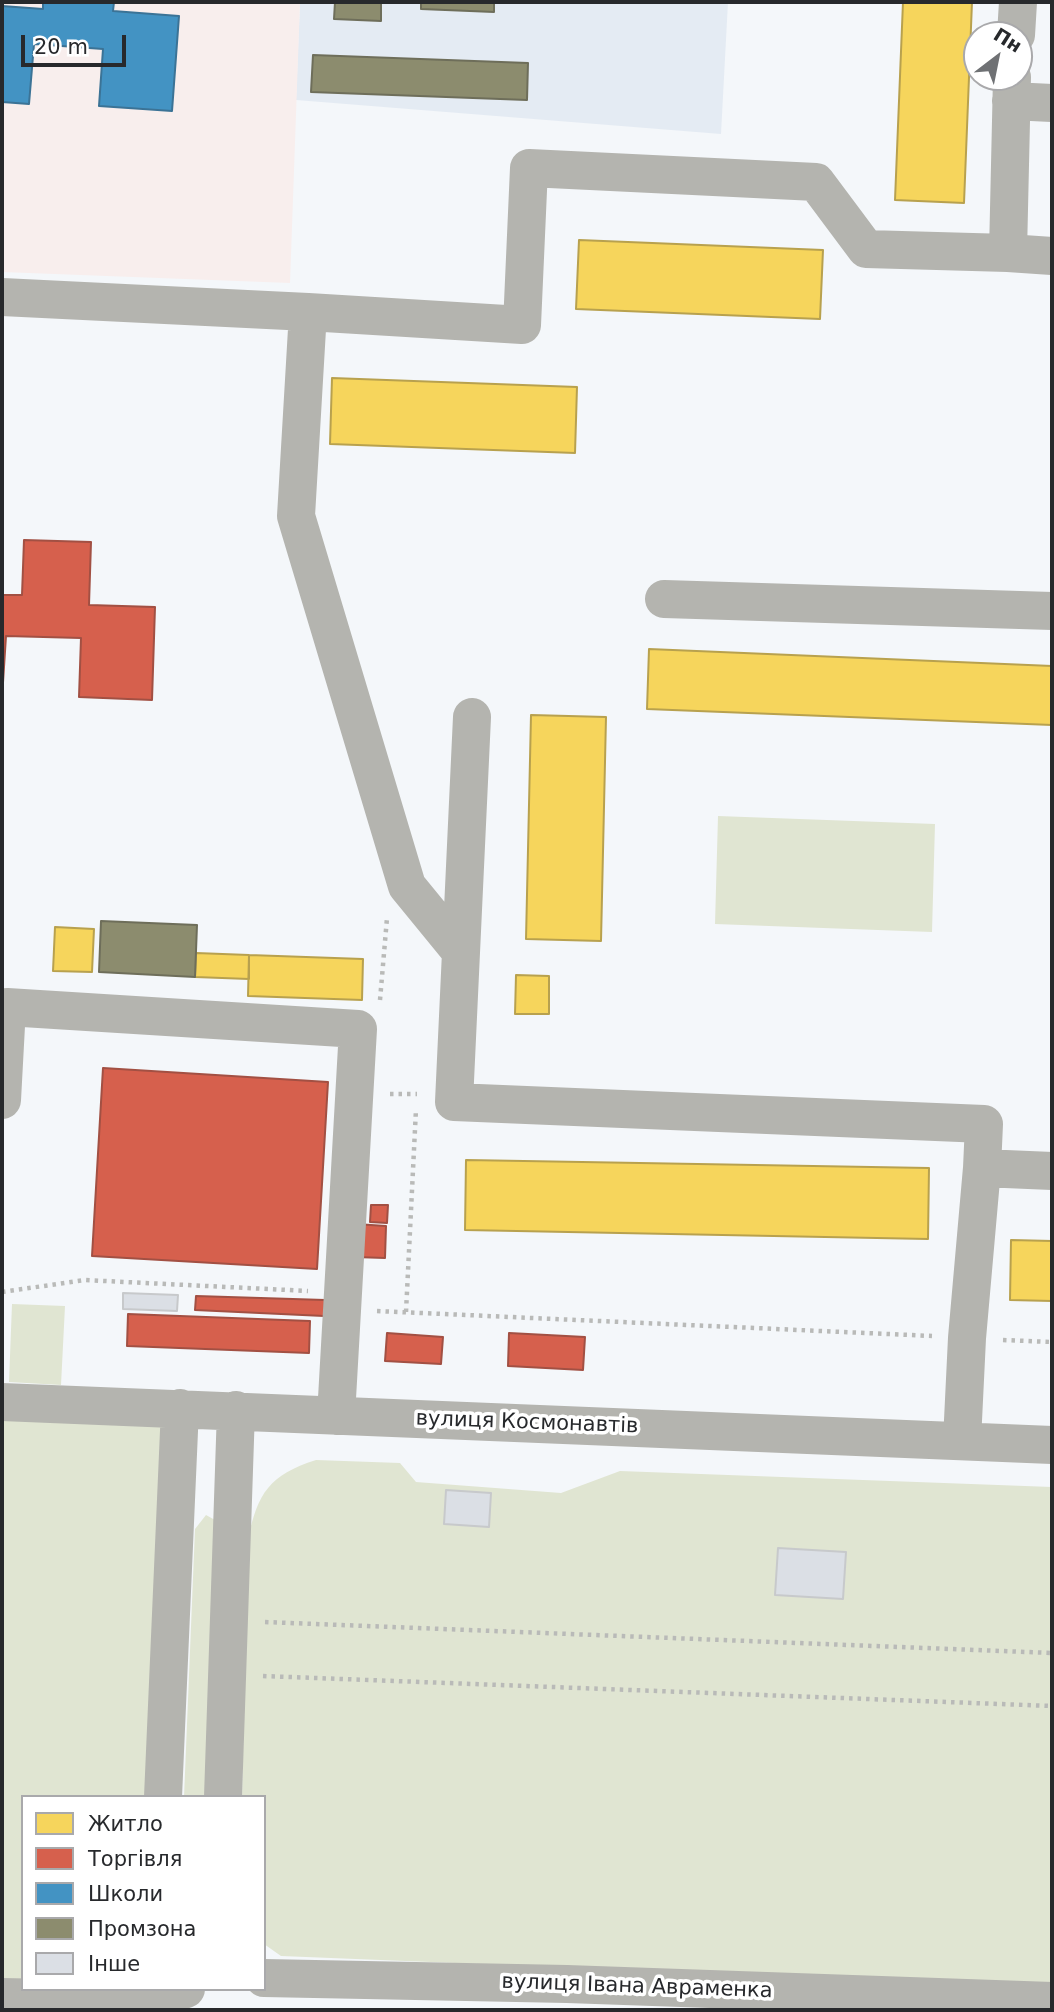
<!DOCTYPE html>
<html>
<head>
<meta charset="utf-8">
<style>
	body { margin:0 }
	#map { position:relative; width:1054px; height:2012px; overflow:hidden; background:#f4f7fa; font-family:"DejaVu Sans",sans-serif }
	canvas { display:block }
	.frame { position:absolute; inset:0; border:4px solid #27292c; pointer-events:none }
	.legend { position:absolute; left:21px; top:1795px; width:245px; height:196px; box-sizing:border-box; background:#fff; border:2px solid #a9a9ab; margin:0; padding:9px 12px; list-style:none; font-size:21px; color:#27292c }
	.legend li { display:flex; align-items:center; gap:14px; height:35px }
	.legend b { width:35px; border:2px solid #a9a9ab }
	.north { position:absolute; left:963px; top:21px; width:70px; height:70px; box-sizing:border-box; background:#fff; border:2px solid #a9a9ab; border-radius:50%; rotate:32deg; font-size:19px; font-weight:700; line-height:28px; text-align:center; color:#27292c }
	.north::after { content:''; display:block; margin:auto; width:24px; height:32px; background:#6f7174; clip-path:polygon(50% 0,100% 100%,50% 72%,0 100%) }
	.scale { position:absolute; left:21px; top:35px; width:105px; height:32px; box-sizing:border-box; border:4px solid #27292c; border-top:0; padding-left:9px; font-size:21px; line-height:24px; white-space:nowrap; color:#27292c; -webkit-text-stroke:5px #fff; paint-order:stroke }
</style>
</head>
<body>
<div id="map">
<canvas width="1054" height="2012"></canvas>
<div class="frame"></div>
<ul class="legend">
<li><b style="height:19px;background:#f6d55c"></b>Житло</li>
<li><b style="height:19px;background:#d6604d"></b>Торгівля</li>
<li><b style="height:19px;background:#4393c3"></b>Школи</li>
<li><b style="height:19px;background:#8c8c6e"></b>Промзона</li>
<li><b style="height:19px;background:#dbdfe5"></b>Інше</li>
</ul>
<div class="north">Пн</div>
<div class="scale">20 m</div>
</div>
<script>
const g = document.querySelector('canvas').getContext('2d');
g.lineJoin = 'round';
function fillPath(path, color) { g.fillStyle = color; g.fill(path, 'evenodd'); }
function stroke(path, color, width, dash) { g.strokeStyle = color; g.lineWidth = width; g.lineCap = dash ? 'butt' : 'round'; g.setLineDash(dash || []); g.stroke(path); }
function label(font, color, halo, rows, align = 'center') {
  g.font = font + ' "DejaVu Sans",sans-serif'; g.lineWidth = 7; g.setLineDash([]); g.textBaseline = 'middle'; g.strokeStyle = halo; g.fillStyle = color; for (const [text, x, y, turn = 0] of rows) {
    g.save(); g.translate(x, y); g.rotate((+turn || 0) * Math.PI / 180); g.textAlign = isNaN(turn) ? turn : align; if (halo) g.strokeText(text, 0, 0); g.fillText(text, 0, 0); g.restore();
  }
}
fillPath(new Path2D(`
	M300 2H728L721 134 296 100Z`), '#e4ebf3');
fillPath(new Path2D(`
	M2 2H300L290 283 2 272Z`), '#f8eeed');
fillPath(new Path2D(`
	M718 816 935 824 932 932 715 924Z
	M12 1304 65 1306 61 1385 9 1382Z
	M2 1402 180 1408 163 1797H23V1989L2 1997Z
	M316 1460 400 1463 416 1482 561 1493 620 1471 1052 1487V1987L281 1956 264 1944V1797H242L248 1539C258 1493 269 1475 316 1460Z
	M206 1515 215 1520 208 1797H184L195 1529Z`), '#e0e5d2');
const homes = new Path2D(`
	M903 2H972L964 203 895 200Z
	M579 240 823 250 820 319 576 309Z
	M332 378 577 387 575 453 330 444Z
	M649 649 1052 666V725L647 709Z
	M531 715 606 717 601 941 526 939Z
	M55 927 94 929 92 972 53 971Z
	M196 953 249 955V979L195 977Z
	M249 955 363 959 362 1000 248 996Z
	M516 975 549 976V1014H515Z
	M466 1160 929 1168 928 1239 465 1230Z
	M1011 1240 1052 1241V1301L1010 1300Z`);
fillPath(homes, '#f6d55c');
stroke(homes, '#b8a14e', 2);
const shops = new Path2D(`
	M24 540 91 542 89 605 155 607 152 700 79 697 81 638 6 636 2 698V595H22Z
	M103 1068 328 1082 317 1269 92 1256Z
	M371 1205H388L387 1223 370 1222Z
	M356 1224 386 1226 385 1258 355 1257Z
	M196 1296 325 1300 324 1316 195 1310Z
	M128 1314 310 1321 309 1353 127 1346Z
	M387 1333 443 1337 441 1364 385 1361Z
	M509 1333 585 1337 583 1370 508 1366Z`);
fillPath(shops, '#d6604d');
stroke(shops, '#a25043', 2);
const schools = new Path2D(`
	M43 2H114L113 11 179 16 172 111 99 106 103 49 34 44 29 104 2 102V6L43 9Z`);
fillPath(schools, '#4393c3');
stroke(schools, '#3b7396', 2);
const industry = new Path2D(`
	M335 2H381V21L334 19Z
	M421 2H494V12L421 9Z
	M313 55 528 63 527 100 311 92Z
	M101 921 197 925 195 977 99 972Z`);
fillPath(industry, '#8c8c6e');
stroke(industry, '#6e6e5a', 2);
const building = new Path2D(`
	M123 1293 178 1295 177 1311 123 1309Z
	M446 1490 491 1493 489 1527 444 1524Z
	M778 1548 846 1552 843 1599 775 1595Z`);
fillPath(building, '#dbdfe5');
stroke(building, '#c7c9cb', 2);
stroke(new Path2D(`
	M380 1000 387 918
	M390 1094H417
	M2 1292 85 1280 308 1291
	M377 1311 932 1336
	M406 1312 416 1109
	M1003 1340 1052 1342
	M265 1622 1052 1653
	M263 1676 1052 1706`), '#b9bab8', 4.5, [3.5, 5]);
stroke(new Path2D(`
	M1016 35 1018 2
	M1012 77 1008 253 1052 256
	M1011 101 1052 103
	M2 297 308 312 296 516 407 886 461 952
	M308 312 522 325 529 168 816 182 866 249 1008 253
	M664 599 1052 611
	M472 717 454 1102 984 1124 982 1168
	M2 1100 7 1007 358 1029 336 1416
	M2 1402 1052 1445
	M962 1441 967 1338 982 1168 1052 1171
	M163 1797 180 1408
	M223 1797 236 1410
	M264 1978 567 1984 1052 2001
	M2 1997 154 2000 186 1989`), '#b4b4af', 38);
label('21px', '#27292c', '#fff', [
	["вулиця Космонавтів",527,1423,2],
	["вулиця Івана Авраменка",637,1987,2]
]);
</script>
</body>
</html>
